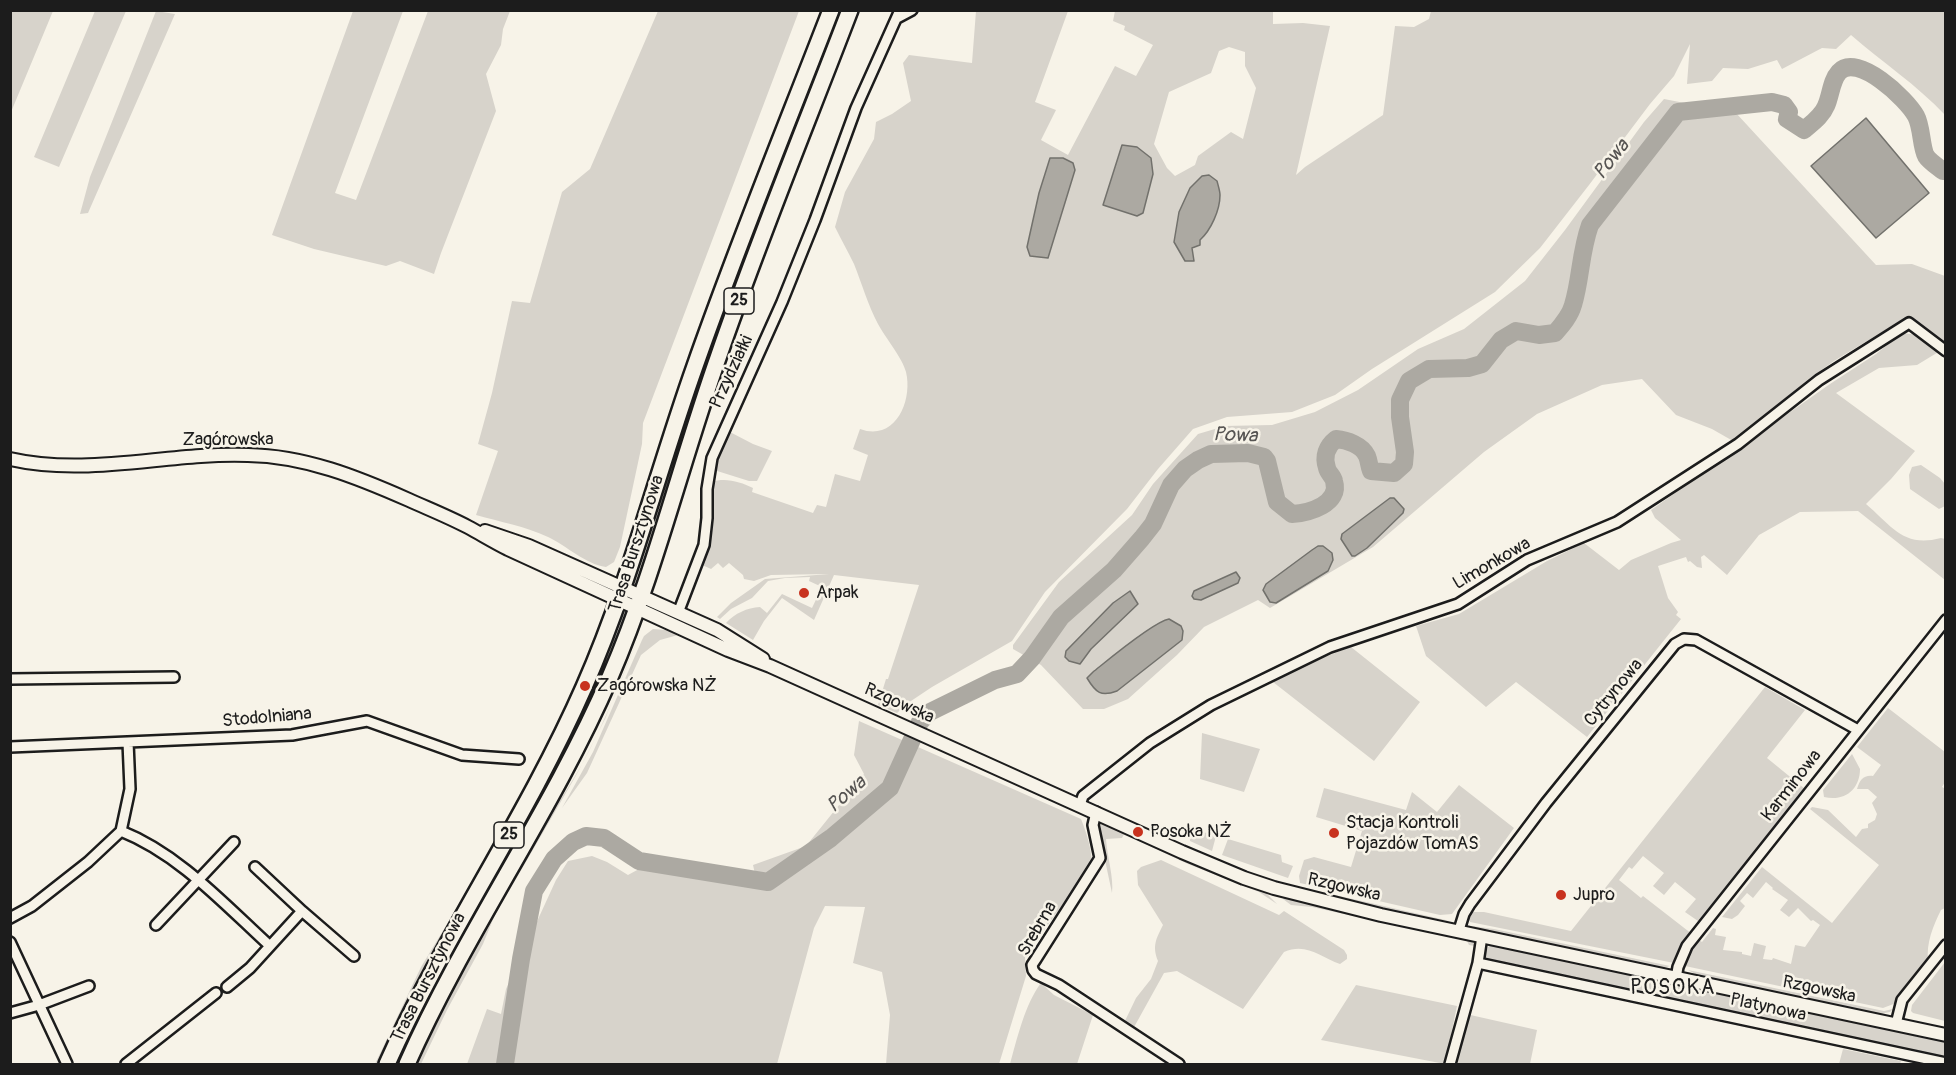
<!DOCTYPE html>
<html>
<head>
<meta charset="utf-8">
<style>
	body { margin:0 }
	#map { position:relative; width:1956px; height:1075px; overflow:hidden; background:#f7f3e8; font-family:Pangolin,sans-serif }
	canvas { display:block }
	.frame { position:absolute; inset:0; border:12px solid #1c1c1c; pointer-events:none }
</style>
</head>
<body>
<div id="map">
<canvas width="1956" height="1075"></canvas>
<div class="frame"></div>
</div>
<script>
const g = document.querySelector('canvas').getContext('2d');
g.lineJoin = 'round';
function fillPath(path, color) { g.fillStyle = color; g.fill(path, 'evenodd'); }
function stroke(path, color, width, dash) { g.strokeStyle = color; g.lineWidth = width; g.lineCap = dash ? 'butt' : 'round'; g.setLineDash(dash || []); g.stroke(path); }
function label(font, color, halo, rows, align = 'center') {
  g.font = font + ' Pangolin,sans-serif'; g.lineWidth = 5; g.setLineDash([]); g.textBaseline = 'middle'; g.strokeStyle = halo; g.fillStyle = color; for (const [text, x, y, turn = 0] of rows) {
    g.save(); g.translate(x, y); g.rotate((+turn || 0) * Math.PI / 180); g.textAlign = isNaN(turn) ? turn : align; if (halo) g.strokeText(text, 0, 0); g.fillText(text, 0, 0); g.restore();
  }
}
fillPath(new Path2D(`
	M11 10 53 11 11 112 10 11Z
	M95 11H126L59 167 34 157Z
	M156 11 175 14 88 213 80 214 90 177Z
	M353 11H403L335 193 356 200 428 11H510L503 29 501 45 486 74 496 111 441 253 434 274 400 261 386 266 314 249 272 235Z
	M658 11H799L643 423 642 444 620 547 614 562 606 567C585 564 567 546 548 537 525 526 500 522 476 515L498 451 478 444 492 393 512 301 530 303 562 192 590 169Z
	M976 11H1068L1035 102 1056 110 1041 140 1068 155 1115 66 1136 76 1153 45 1124 30 1125 26 1113 21 1115 11H1273V24L1303 23 1330 26 1296 175 1305 167 1383 115 1395 26 1414 27 1429 19 1431 11H1945V115C1917 85 1882 62 1851 35L1836 49 1822 48 1782 69 1777 60 1748 69 1723 68 1712 81 1687 84 1690 44 1674 76 1650 104 1589 185 1540 248 1495 292 1372 369 1335 395 1292 412 1227 417 1193 429 1158 469 1127 509 1045 592 1012 641 932 687 908 703 897 713 878 705 886 679H888L919 585 834 575 814 620 782 598 764 621 753 640 726 623C735 613 747 608 760 607L767 613 782 594 812 608 822 587 809 581 810 577 785 578 768 581 752 598 731 609 720 619 717 617 731 603 765 579 829 574 771 575 754 581 744 579 743 575 729 563 723 568 718 563 711 569 700 564 709 541 712 482C725 477 741 482 753 488L752 492 813 513 817 505 826 507 835 474 860 481 868 455 853 449 860 429C895 442 913 401 906 372 903 359 885 337 878 324 868 305 862 284 854 264 848 252 841 239 835 227L845 192 874 139 876 122 892 114 911 101 903 63 909 55 972 63ZM1229 47 1245 52V66L1256 88 1243 139 1231 132 1198 156 1195 165 1175 176 1167 168 1154 144 1169 92 1211 73 1219 51ZM1217 181C1218 185 1220 191 1220 195 1220 210 1211 230 1200 240V245L1182 254 1174 243Z
	M1664 99 1736 113 1876 265 1912 264 1945 276V347L1905 318 1834 361 1810 378 1733 441 1712 429 1676 415 1642 379 1602 385 1537 414 1484 452 1373 547 1270 608 1258 600 1204 627 1177 655 1128 699 1104 709H1083L1041 665 1013 649V645L1059 582 1132 515 1153 484 1198 434 1225 426 1272 425 1315 412 1358 390 1418 349 1464 329 1525 281 1565 230 1644 122ZM1390 498 1403 513 1367 548 1352 556 1341 539 1342 534ZM1332 553 1331 565 1263 590 1266 584ZM1235 572 1240 580 1238 583 1201 600 1194 591ZM1130 591 1080 663 1113 603ZM1183 631 1182 640 1087 678 1093 672 1124 648Z
	M1902 333 1919 335 1940 351 1917 365 1879 368 1836 393 1915 451 1891 479 1866 504C1892 526 1903 548 1941 538L1945 539V580L1858 511 1800 512 1759 535 1727 575 1704 555 1701 557 1702 568 1697 567 1690 561 1688 562 1686 557 1658 566 1668 598 1678 612 1676 615 1681 619 1587 737 1516 682 1486 707 1426 656 1416 626 1459 614 1547 561 1584 543 1619 570 1631 560 1671 543 1681 540 1655 518 1651 510 1830 384 1876 354Z
	M728 431 753 444 772 451 757 481H749L714 470 715 463Z
	M1921 465 1940 478 1945 484V506L1939 509 1910 489 1909 475 1912 467Z
	M653 629 666 630 678 635 660 640 641 655 587 773 562 808 593 752 642 640 644 636Z
	M614 633H616L589 698 538 806 399 1064H394L408 1033 600 666Z
	M638 638 605 719 578 772 494 917 483 944 447 1010 421 1064H415C453 985 496 909 540 832 556 805 575 779 589 751 608 714 623 676 638 638Z
	M1351 647 1420 702 1374 761 1273 682 1298 667Z
	M1765 687 1805 710 1767 758 1805 789 1702 920 1698 921 1685 912 1696 899 1675 882 1664 895 1653 886 1664 873 1643 856 1632 869 1629 867 1619 880 1641 898 1643 896 1692 934 1680 949 1674 963 1470 922 1468 917 1473 912H1484L1571 931Z
	M1888 708 1945 752V782L1942 787 1946 789 1945 908 1941 910C1933 926 1926 943 1928 961L1902 992 1896 1003 1883 1008 1685 966 1686 956 1699 940 1702 942 1713 928 1716 929 1715 935 1726 937 1723 950 1742 952V954L1751 956 1754 943 1766 946 1763 959 1772 960 1773 958 1791 964 1795 945 1805 947 1820 925 1813 920 1811 921 1798 908 1789 917 1780 910 1788 900 1772 889 1773 888 1766 882 1753 898 1747 893 1740 901 1745 906 1738 915 1732 919 1722 917 1762 867 1832 923 1879 865 1810 809 1812 807 1828 810 1856 837 1862 829 1868 828V824L1875 820 1877 814 1872 803 1877 797 1868 789H1857C1860 780 1863 775 1873 776L1881 765 1857 747Z
	M859 721 1081 819C1087 834 1091 847 1092 863L1025 957 1026 976 999 1064H886L890 1015 882 972 853 963 865 907 825 906 814 928 777 1064H467L487 1009 501 1014 506 989 556 880 568 861 592 856 607 862 628 875 639 869 687 874 758 887 753 865 806 846 864 774 854 755Z
	M1202 733 1260 749 1244 792 1200 779Z
	M1852 754 1860 769C1860 789 1845 802 1824 797L1823 790Z
	M1459 785 1514 828 1452 914 1440 915 1300 883 1299 876 1304 860 1314 857 1351 867 1362 831 1316 817 1324 788 1406 810 1412 792 1437 812Z
	M1102 821 1261 888 1277 904 1259 892 1188 864 1124 834 1122 838 1106 839C1107 856 1114 878 1112 893L1099 832 1100 824Z
	M1189 830H1197L1216 836 1212 851 1190 841Z
	M1228 839 1281 855 1282 862 1293 866 1288 878 1222 855Z
	M1161 860 1279 915 1284 911 1344 950 1347 955V959L1340 964C1321 957 1306 942 1284 952L1243 1009 1177 971 1164 973 1133 1029 1124 1023 1136 998 1151 979 1158 961C1152 946 1156 939 1163 925L1138 885 1137 871 1141 867Z
	M1302 887 1322 892 1450 921 1416 916 1305 891Z
	M464 896 429 957 378 1064H375L421 967Z
	M1285 896 1316 905 1466 937 1470 939 1475 946 1469 945 1467 941 1312 907 1291 905 1283 899Z
	M1472 926 1494 929 1670 966 1664 968 1482 930Z
	M1494 944 1945 1039V1059L1491 964 1484 957 1488 947Z
	M1945 962V1021L1913 1013 1911 1011 1912 1005Z
	M1688 970 1884 1011 1893 1009 1890 1012 1880 1014 1697 975Z
	M1041 983 1054 995 1093 1015 1077 1064H1010C1017 1039 1025 1004 1041 983Z
	M1356 985 1457 1006 1445 1064 1321 1040Z
	M1466 1014 1537 1030 1530 1064H1454Z
	M1843 1049 1901 1061 1900 1064H1839Z`), '#d7d3cb');
const water = new Path2D(`
	M1866 118 1929 193 1876 238 1811 166Z
	M1122 145 1137 147 1151 158 1153 174 1143 213 1137 216 1103 205Z
	M1050 158H1063L1073 163 1075 170 1048 258 1030 256 1027 247 1039 193Z
	M1209 175 1217 181C1218 185 1220 191 1220 195 1220 210 1211 230 1200 240V245L1192 248 1194 261H1185L1174 242 1179 212 1190 188 1202 176Z
	M1390 498H1394L1404 509 1403 513 1367 548 1355 556H1352L1341 539 1342 534Z
	M1323 546 1332 553 1333 560 1328 571 1276 603 1270 602 1263 590 1266 584 1312 550 1318 546Z
	M1236 572 1240 578 1238 583 1201 600 1194 599 1192 596 1194 591Z
	M1130 591 1138 604 1091 649 1080 664 1069 661 1065 657 1066 651 1113 603Z
	M1169 619 1181 626 1183 631 1182 640 1117 691C1101 697 1096 693 1087 678L1093 672C1108 660 1153 622 1169 619Z`);
fillPath(water, '#aca9a2');
stroke(water, '#72716c', 1.5);
stroke(new Path2D(`
	M505 1064 521 959 534 891 554 859 573 842 586 836 604 838 639 861 768 882 831 838 890 788 920 722 930 712 995 680 1017 674 1032 658 1061 617 1114 570 1142 538 1153 524 1171 485 1185 469 1198 460 1211 454 1248 453 1264 457 1267 461 1277 502 1292 514C1309 513 1341 504 1334 481 1333 476 1328 473 1327 468 1323 456 1327 446 1336 439 1347 440 1362 445 1367 456 1369 461 1369 466 1371 471L1394 473 1404 464 1405 452 1400 417V400L1409 381 1429 369 1468 368 1482 364 1501 340 1516 331 1539 335 1555 333C1562 325 1570 316 1573 305 1581 279 1580 253 1590 225L1678 112 1772 102 1784 105 1789 112 1787 119 1804 130C1812 123 1822 116 1826 106 1831 95 1831 81 1839 72 1857 52 1907 99 1916 116 1922 127 1921 147 1926 156 1929 161 1938 167 1943 171H1946`), '#aca9a2', 18);
const minor = new Path2D(`
	M897 18 912 10
	M678 613 704 545 707 518V489L712 458 782 302 815 220 856 108 900 10
	M10 679 174 677
	M10 747 292 735 367 721 462 755 519 759
	M1080 805 1083 796 1150 743 1211 705 1330 647 1458 604 1527 560 1617 522 1738 444 1819 380 1909 323 1946 351
	M1096 812 1093 825 1100 858 1036 959 1032 965 1033 970 1036 974 1059 985 1179 1064
	M121 831C179 854 224 904 270 946
	M255 867 302 911
	M10 918 32 906 88 862 121 831 130 789 128 742
	M156 925 234 842
	M1459 930 1464 914 1470 904 1546 803 1675 644 1684 639 1696 640 1858 730
	M10 942 67 1064
	M1478 963 1946 1063
	M1676 978 1678 967 1687 946 1946 620
	M227 987 250 968 302 911 354 956
	M10 1013 39 1005 89 986
	M1896 1024 1902 1000 1946 945
	M126 1064 216 993
	M1450 1064 1478 963 1482 936`);
const tertiary = new Path2D(`
	M10 459C89 477 168 452 248 455 305 456 357 477 409 500 429 509 449 517 468 527 481 534 494 542 508 549L728 650 770 666 1182 852 1244 878 1274 888 1381 915 1946 1035
	M485 531 529 546 717 630 763 659`);
const primary = new Path2D(`
	M387 1064C445 934 527 817 584 687 630 583 657 473 695 366 737 246 785 129 831 10
	M407 1064C466 931 552 811 610 677 655 573 681 462 719 355 759 239 806 125 850 10`);
stroke(minor, '#1c1c1c', 14);
stroke(tertiary, '#1c1c1c', 16);
stroke(primary, '#1c1c1c', 20);
stroke(minor, '#f7f3e8', 9);
stroke(tertiary, '#f7f3e8', 12);
stroke(primary, '#f7f3e8', 15);
for (const [x, y, r, color] of [
	[804,593,6,"#c8321e"],
	[585,686,6,"#c8321e"],
	[1138,832,6,"#c8321e"],
	[1334,833,6,"#c8321e"],
	[1561,895,6,"#c8321e"]
]) { const dot = new Path2D(); dot.arc(x, y, r, 0, 2 * Math.PI); g.fillStyle = color; g.fill(dot); stroke(dot, '#f7f3e8', 2); }
for (const [x, y, w] of [
	[739,301,30],
	[509,835,30]
]) { const box = new Path2D(); box.roundRect(x - w / 2, y - 13, w, 26, 4.5); g.fillStyle = '#f7f3e8'; g.fill(box); stroke(box, '#1c1c1c', 1.5); }
label('bold 16px', '#1c1c1c', null, [
	["25",739,301],
	["25",509,835]
]);
label('18px', '#1c1c1c', '#f7f3e8', [
	["Przydziałki",732,372,-65],
	["Zagórowska",228,440],
	["Trasa Bursztynowa",637,544,-72],
	["Limonkowa",1492,564,-30],
	["Cytrynowa",1614,693,-51],
	["Rzgowska",899,704,24],
	["Stodolniana",267,718,-5],
	["Karminowa",1792,786,-52],
	["Rzgowska",1344,888,13],
	["Srebrna",1038,929,-60],
	["Trasa Bursztynowa",429,978,-63],
	["Rzgowska",1819,990,12],
	["Platynowa",1768,1008,12]
]);
label('18px', '#1c1c1c', '#f7f3e8', [
	["Arpak",816,593],
	["Zagórowska NŻ",597,686],
	["Stacja Kontroli",1346,823],
	["Pojazdów TomAS",1346,844],
	["Posoka NŻ",1150,832],
	["Jupro",1573,895]
], 'left');
label('italic 20px', '#565452', '#f7f3e8', [
	["Powa",1612,160,-52],
	["Powa",1235,436,2],
	["Powa",847,795,-41]
]);
g.letterSpacing = '1.5px';
label('21px', '#1c1c1c', '#f7f3e8', [
	["POSOKA",1673,989]
]);
g.letterSpacing = '0px';
</script>
</body>
</html>
